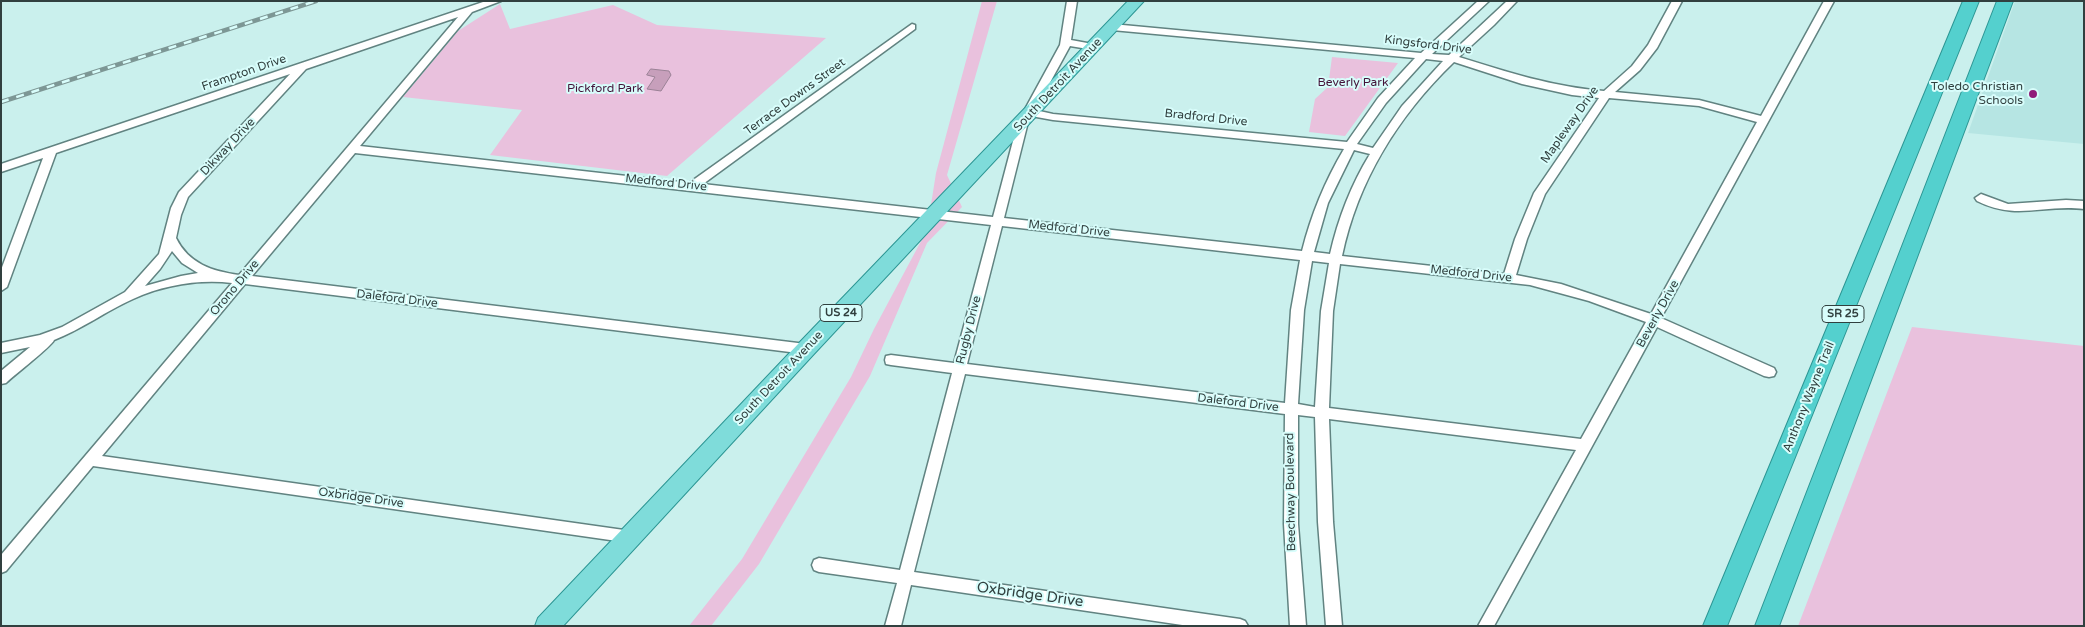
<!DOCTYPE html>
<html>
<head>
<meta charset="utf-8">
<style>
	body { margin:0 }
	#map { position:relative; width:2085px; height:627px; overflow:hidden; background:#caf0ed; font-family:"Varela Round",sans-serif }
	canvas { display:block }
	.frame { position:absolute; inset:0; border:2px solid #31403f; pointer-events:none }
</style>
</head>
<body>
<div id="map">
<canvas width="2085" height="627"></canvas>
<div class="frame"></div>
</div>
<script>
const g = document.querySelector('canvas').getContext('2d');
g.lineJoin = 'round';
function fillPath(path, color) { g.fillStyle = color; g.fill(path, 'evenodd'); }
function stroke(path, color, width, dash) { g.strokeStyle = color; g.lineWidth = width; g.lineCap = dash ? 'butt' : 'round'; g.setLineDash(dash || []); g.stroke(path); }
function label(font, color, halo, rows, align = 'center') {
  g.font = font + ' "Varela Round",sans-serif'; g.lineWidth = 4; g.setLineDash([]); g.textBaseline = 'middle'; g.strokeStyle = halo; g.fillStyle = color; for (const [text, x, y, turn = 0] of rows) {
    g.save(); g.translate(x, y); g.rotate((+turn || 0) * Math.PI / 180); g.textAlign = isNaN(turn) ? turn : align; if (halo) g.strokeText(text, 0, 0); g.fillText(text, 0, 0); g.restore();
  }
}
fillPath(new Path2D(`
	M2015 1H2084V144L1968 133Z`), '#b6e5e3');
fillPath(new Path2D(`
	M982 1H997L947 175 962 207 927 243 870 376 759 564 711 626H689L742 559 851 377 874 329 927 230 936 173Z
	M500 4 510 29 613 5 657 25 826 38 667 176 490 155 522 110 403 97 458 31Z
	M1332 57 1398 63 1345 136 1309 132 1315 99 1328 87Z
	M1912 327 2084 346V626H1798Z`), '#e9c1dd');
const water = new Path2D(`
	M651 69 669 71 671 75 661 91 647 89 655 77 647 75Z`);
fillPath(water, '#c79fbb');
stroke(water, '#9a8296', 1);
const minor = new Path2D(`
	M486 1H501L472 12 360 146 689 183 912 24 915 25V29L703 184 993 217 1018 122 1060 45 1067 1H1077L1071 40 1098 45 1099 47 1094 50 1070 46 1035 110 1053 114 1347 142 1378 98 1415 58 1112 30 1107 27 1112 24 1421 53 1478 1H1489L1432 54 1449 55 1507 1H1517L1494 25 1459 57C1507 72 1553 87 1604 91L1632 66 1648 45 1672 1H1682L1657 48 1640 70 1615 92 1699 100 1761 116 1824 1H1834L1661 318 1774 368 1776 372 1774 376 1769 377 1764 376 1657 327 1494 626H1478L1576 450 1329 419 1333 522 1342 626H1326L1318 522 1315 417 1298 415V524L1306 626H1290L1284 524 1285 414 965 374 914 572 1240 619 1245 621 1248 626H1189L911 585 901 626H885L897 583 819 572 814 570 812 565 814 560 819 558 900 570 952 373 891 365 886 364 885 360 886 356 891 355 954 363 991 225 355 153 252 276 806 344 811 345 812 349 811 353 806 354 245 284 102 456 631 531 636 532 638 537 636 542 631 543 93 466 6 571 1 573V555L232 283C200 279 163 285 133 299 106 311 82 329 54 340 52 346 14 375 6 383L1 384V371L30 347 1 353V343L40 335 62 327 125 292 159 254 171 208 179 192 290 74 56 153 7 287 1 291V270L43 158 1 172V164ZM458 17 239 275C212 271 189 264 176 238L181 215 188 197 306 69ZM1426 59 1443 61 1402 106 1373 148 1357 144 1386 103ZM1454 62 1522 84 1572 95 1599 98 1534 193 1515 239 1504 274 1342 256C1358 180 1399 115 1454 62ZM1609 98 1699 106 1757 122 1651 314 1561 284 1516 275 1527 239 1545 194ZM1031 116 1053 120 1344 149C1325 181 1311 215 1302 251L1004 218 1028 122ZM1354 150 1370 154C1351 185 1338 219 1330 254L1314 252 1328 203ZM1002 226 1300 260 1291 310 1285 403 967 364ZM172 251 182 263 198 273 181 276 145 286 160 269ZM1312 261 1329 263 1321 311 1315 407 1298 404 1304 310ZM1340 264 1530 285 1589 301 1646 322 1581 439 1329 408 1333 311Z
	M1981 194 2008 204 2066 200 2084 201V209C2042 204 2018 221 1977 201L1975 198Z`);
const primary = new Path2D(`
	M1128 1H1144L813 355 563 626H535L538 618 799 343Z`);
const trunk = new Path2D(`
	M1963 1H1979L1727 626H1703Z
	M1997 1H2013L1779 626H1755Z`);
stroke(minor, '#618381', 3);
stroke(primary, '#2c9694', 2);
stroke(trunk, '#2c9694', 2);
fillPath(minor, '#fff');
fillPath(primary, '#7fdcda');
fillPath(trunk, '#54d0ce');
const rail = new Path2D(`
	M1 102 316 1`);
stroke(rail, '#7d9795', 4.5);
stroke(rail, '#d8fdfb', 2.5, [8]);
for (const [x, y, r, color] of [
	[2033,94,5,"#901b7a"]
]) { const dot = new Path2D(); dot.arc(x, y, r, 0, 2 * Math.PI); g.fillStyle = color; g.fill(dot); stroke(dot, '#d8fdfb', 2); }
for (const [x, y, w] of [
	[841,313,42],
	[1843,314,42]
]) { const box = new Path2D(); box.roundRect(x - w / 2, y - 8.5, w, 17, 4); g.fillStyle = '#d8fdfb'; g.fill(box); stroke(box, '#31403f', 1); }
label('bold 11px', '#31403f', null, [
	["US 24",841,313],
	["SR 25",1843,314]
]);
label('12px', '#31403f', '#d8fdfb', [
	["Kingsford Drive",1428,45,7],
	["Frampton Drive",244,73,-19],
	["South Detroit Avenue",1058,85,-47],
	["Terrace Downs Street",795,97,-36],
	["Bradford Drive",1206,118,6],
	["Mapleway Drive",1570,125,-55],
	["Dikway Drive",228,147,-47],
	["Medford Drive",666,183,6],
	["Medford Drive",1069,229,6],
	["Medford Drive",1471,274,6],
	["Orono Drive",235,288,-50],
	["Daleford Drive",397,299,7],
	["Beverly Drive",1658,314,-61],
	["Rugby Drive",969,330,-76],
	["South Detroit Avenue",779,378,-47],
	["Anthony Wayne Trail",1809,397,-68],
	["Daleford Drive",1238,403,7],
	["Beechway Boulevard",1291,492,-91],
	["Oxbridge Drive",361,498,8]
]);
label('12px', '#441339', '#d8fdfb', [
	["Beverly Park",1353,83],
	["Pickford Park",605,89]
]);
label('12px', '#31403f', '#d8fdfb', [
	["Toledo Christian",2023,87],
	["Schools",2023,101]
], 'right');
label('15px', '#31403f', '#d8fdfb', [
	["Oxbridge Drive",1030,595,8]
]);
</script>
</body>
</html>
